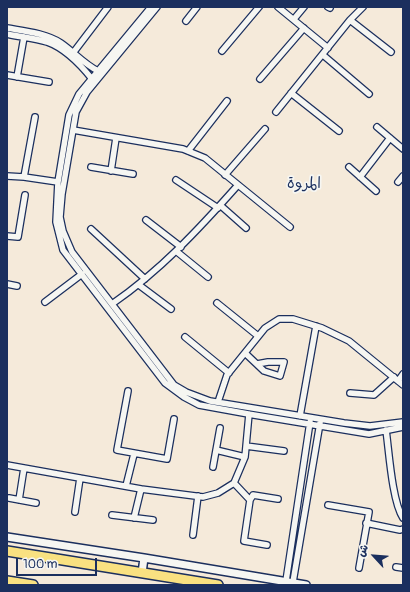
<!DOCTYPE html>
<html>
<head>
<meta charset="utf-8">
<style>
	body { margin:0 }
	#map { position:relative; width:410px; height:592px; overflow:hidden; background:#f5eada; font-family:Pangolin,"Playpen Sans Arabic",sans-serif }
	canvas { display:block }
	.frame { position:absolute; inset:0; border:8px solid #1b2f5e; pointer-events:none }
	.north { position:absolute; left:354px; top:536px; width:40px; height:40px; -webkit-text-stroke:3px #f6f6f2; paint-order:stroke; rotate:296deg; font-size:11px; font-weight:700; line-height:16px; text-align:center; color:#1b2f5e }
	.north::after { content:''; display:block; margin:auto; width:14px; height:18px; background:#1b2f5e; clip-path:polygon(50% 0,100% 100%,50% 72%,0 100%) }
	.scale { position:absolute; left:16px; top:558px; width:81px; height:18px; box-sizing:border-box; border:2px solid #1b2f5e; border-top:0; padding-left:5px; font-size:12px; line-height:14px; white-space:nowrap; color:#1b2f5e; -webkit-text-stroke:3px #f6f6f2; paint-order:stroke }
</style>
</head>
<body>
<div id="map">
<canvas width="410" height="592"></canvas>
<div class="frame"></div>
<div class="north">ش</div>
<div class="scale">100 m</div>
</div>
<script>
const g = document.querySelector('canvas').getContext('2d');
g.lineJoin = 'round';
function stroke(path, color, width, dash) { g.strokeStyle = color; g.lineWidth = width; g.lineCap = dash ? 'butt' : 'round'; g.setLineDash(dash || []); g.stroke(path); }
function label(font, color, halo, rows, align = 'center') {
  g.font = font + ' Pangolin,"Playpen Sans Arabic",sans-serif'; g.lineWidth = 3.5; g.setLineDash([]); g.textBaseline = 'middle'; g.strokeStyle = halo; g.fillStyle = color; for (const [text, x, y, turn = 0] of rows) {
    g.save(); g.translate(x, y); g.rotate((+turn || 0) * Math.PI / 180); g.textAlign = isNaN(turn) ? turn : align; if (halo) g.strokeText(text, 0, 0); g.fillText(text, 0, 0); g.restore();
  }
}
const minor = new Path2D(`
	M151 7 79 94 69 115 58 182 56 222 63 250 165 383 184 397 199 405 254 415 369 434 403 427
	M157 7 87 92 76 112 62 194 60 217 63 231 72 252 174 385 186 392 210 401 344 423 370 426 403 422
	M278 7 328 48
	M328 7 330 8
	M294 19 304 7
	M350 20 391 52
	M186 21 197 7
	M7 28C24 31 46 33 61 43 74 52 84 64 98 71
	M7 34C20 37 34 38 47 42 64 48 80 64 92 79
	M222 51 259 7
	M73 53 108 7
	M323 55 369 94
	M7 75 49 82
	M17 77 24 37
	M260 79 304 28
	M291 93 339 131
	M276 112 350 20 363 7
	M377 127 403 149
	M73 130 183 149 205 158 290 227
	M188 151 227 101
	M91 167 133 174
	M349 167 376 191
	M111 171 116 138
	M225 175 265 129
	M7 176 24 177 58 182
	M24 177 35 117
	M360 177 390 138
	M176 180 218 208
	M398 182 403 176
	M220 205 246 228
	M146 220 181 247
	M91 229 145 279
	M7 236 18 237 25 195
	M176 251 208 277
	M7 284 17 286
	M139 285 171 309
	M45 302 82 274
	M217 303 258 336
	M112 304C160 271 199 229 238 185
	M185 337 229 373
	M245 353 264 371 280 376 284 362H268L257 364
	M398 381 403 374
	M128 391 117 450 167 459 174 419
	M350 393 374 395 394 377
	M218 402 227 375 265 328 279 319H293L322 328 349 341 403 385
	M300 416 316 326
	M386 430C389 451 392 501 403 518
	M246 446 284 451
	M216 450 245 457
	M7 465 141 489 203 497 218 493 234 483 245 457 249 414
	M213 467 220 428
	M234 483 250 500 244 541 267 545
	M126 486 134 454
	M9 498 36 503
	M19 500 24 468
	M250 500 253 495 278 499
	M328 505 369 512 359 568
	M75 512 80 478
	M112 515 153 520
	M134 518 141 489
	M366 523 400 530 403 529
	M193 535 198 496
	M396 567 403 568
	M286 581 310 422
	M293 582 320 423`);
const tertiary = new Path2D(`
	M7 537 144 558 306 585
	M142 573 144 558`);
const primary = new Path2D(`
	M7 551 218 585
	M7 581 33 585`);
stroke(minor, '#1b2f5e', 8);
stroke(tertiary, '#1b2f5e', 10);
stroke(primary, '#1b2f5e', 12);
stroke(minor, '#f6f6f2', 5.5);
stroke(tertiary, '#f6f6f2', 7);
stroke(primary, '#f9e181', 9);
label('15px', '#1b2f5e', '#f6f6f2', [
	["المروة",304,184]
]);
</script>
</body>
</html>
